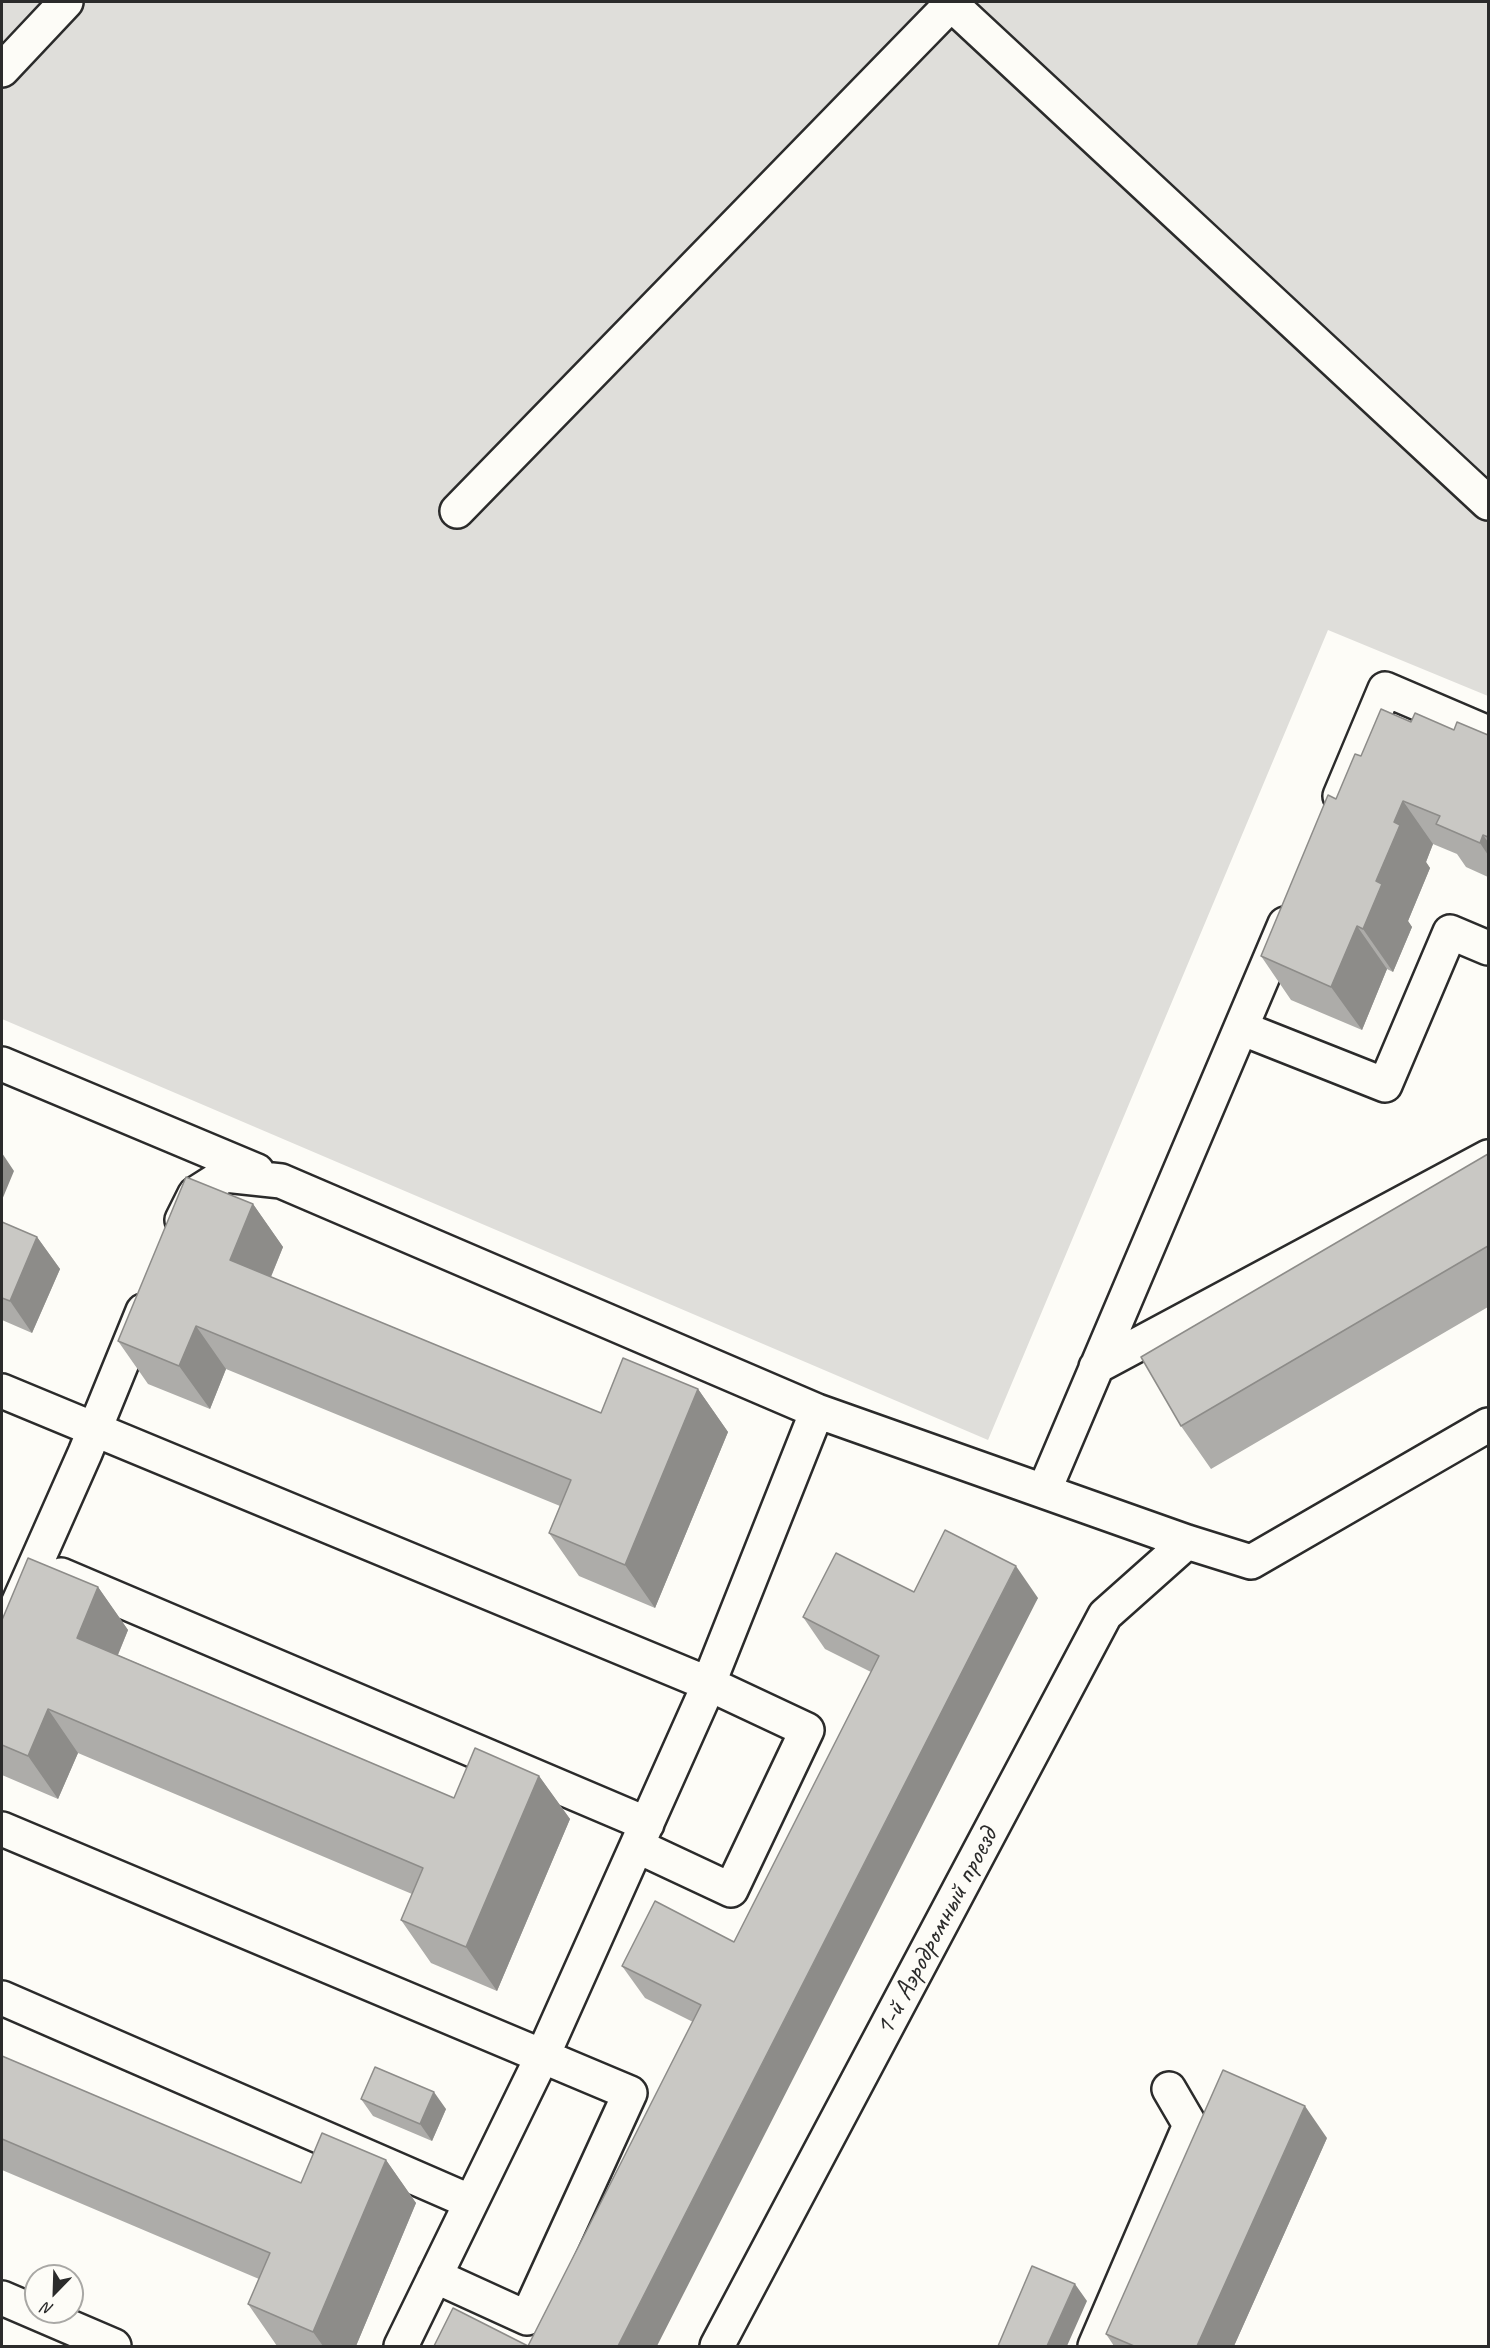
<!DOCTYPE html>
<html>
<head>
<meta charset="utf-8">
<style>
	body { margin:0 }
	#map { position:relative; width:1490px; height:2348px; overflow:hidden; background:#fdfcf7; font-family:Caveat,sans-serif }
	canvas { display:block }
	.frame { position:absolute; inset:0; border:3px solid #2b2b2b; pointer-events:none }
	.north { position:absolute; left:24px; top:2264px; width:60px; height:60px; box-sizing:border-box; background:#fdfcf7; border:2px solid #a9a8a5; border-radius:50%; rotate:203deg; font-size:16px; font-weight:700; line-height:24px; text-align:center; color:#2b2b2b }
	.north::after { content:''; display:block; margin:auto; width:21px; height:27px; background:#2b2b2b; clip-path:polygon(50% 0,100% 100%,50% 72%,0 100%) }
</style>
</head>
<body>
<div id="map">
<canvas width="1490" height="2348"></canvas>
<div class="frame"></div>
<div class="north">N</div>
</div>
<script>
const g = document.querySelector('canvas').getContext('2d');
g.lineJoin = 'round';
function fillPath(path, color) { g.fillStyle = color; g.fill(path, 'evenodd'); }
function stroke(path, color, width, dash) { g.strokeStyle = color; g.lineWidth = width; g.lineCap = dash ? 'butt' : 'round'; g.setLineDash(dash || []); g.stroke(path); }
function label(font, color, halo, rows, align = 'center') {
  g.font = font + ' Caveat,sans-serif'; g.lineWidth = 4.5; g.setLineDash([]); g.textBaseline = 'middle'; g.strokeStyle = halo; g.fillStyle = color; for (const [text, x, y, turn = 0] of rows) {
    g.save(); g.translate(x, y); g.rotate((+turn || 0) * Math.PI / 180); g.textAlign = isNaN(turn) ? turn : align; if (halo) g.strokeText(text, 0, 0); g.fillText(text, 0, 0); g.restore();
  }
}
fillPath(new Path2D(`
	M2 2H1488V696L1328 630 988 1440 2 1019Z`), '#dfdeda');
const minor = new Path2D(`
	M949 2 1488 503
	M2 70 66 2
	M457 511 953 2
	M1340 796 1385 689 1488 733
	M1241 1028 1385 1085 1450 932 1488 948
	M2 1064 257 1171
	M182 1220 195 1194 225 1175 281 1181 817 1411 1187 1542 1251 1562 1488 1425
	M1096 1367 1488 1157
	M2 1391 709 1684 807 1730 731 1890 637 1846
	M1044 1491 1285 924
	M61 1575 647 1824
	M2 1640 85 1453 143 1311
	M2 1829 630 2093 527 2318 435 2276
	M2 1998 471 2202
	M2 2298 114 2346
	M401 2346 543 2055 702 1700 817 1411
	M717 2346 1105 1615 1187 1542
	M1095 2346 1190 2125 1169 2089`);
stroke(minor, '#2b2b2b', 38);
stroke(minor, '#fdfcf7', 33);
fillPath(new Path2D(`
	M1411 722 1488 735V877L1466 867 1457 854 1433 844 1426 862 1430 868 1408 921 1412 927 1393 972 1387 969 1362 1030 1291 1000 1261 956 1336 799 1361 756Z
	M1488 1154V1307L1211 1469 1181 1426Z
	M253 1204 283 1247 271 1277 601 1413 698 1389 728 1432 655 1608 579 1576 549 1533 560 1506 226 1369 210 1409 148 1384 118 1341Z
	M2 1222 37 1237 60 1269 32 1333 2 1320Z
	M98 1587 128 1630 118 1655 454 1798 539 1776 570 1819 497 1991 431 1963 401 1920 412 1894 78 1753 58 1799 2 1775V1620Z
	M914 1592 1038 1598 528 2346 693 2022 645 1998 622 1966 734 1942 871 1672 825 1649 803 1617Z
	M2 2056 301 2183 386 2160 416 2203 356 2346H277L248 2304 259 2279 2 2170Z
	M361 2099 446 2109 432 2141 373 2116Z
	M1327 2138 1234 2346H1114L1106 2334Z`), '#adaca9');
fillPath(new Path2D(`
	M1403 801 1433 844 1426 862 1430 868 1408 921 1412 927 1393 972 1363 929 1376 881 1394 822Z
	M1483 835 1488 842V855L1480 843Z
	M1357 926 1387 969 1362 1030 1331 987Z
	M2 1153 14 1171 2 1200Z
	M253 1204 283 1247 260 1303 230 1260Z
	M37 1237 60 1269 32 1333 10 1301Z
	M196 1326 226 1369 210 1409 179 1366Z
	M698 1389 728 1432 655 1608 625 1565Z
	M1016 1566 1038 1598 657 2346H618Z
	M98 1587 128 1630 107 1681 77 1638Z
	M48 1709 78 1753 58 1799 28 1756Z
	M539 1776 570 1819 497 1991 466 1947Z
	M434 2092 446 2109 432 2141 420 2124Z
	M1305 2106 1327 2138 1234 2346H1197Z
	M386 2160 416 2203 356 2346H323L313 2332Z
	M1075 2284 1087 2301 1067 2346H1047Z`), '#8d8c89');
const building = new Path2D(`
	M1381 709 1411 722 1415 713 1454 730 1457 722 1488 735V837L1483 835 1480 843 1436 824 1440 816 1403 801 1394 822 1400 825 1376 881 1382 884 1363 929 1357 926 1331 987 1261 956 1328 795 1336 799 1355 754 1361 756Z
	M1488 1154V1246L1181 1426 1141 1357Z
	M186 1177 253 1204 230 1260 601 1413 623 1358 698 1389 625 1565 549 1533 571 1480 196 1326 179 1366 118 1341Z
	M2 1222 37 1237 10 1301 2 1298Z
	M945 1530 1016 1566 618 2346H434L453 2308 528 2346 701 2005 622 1966 655 1901 734 1942 879 1656 803 1617 836 1553 914 1592Z
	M28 1558 98 1587 77 1638 454 1798 475 1748 539 1776 466 1947 401 1920 423 1868 48 1709 28 1756 2 1745V1620Z
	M2 2056 301 2183 322 2133 386 2160 313 2332 248 2304 270 2253 2 2139Z
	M375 2067 434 2092 420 2124 361 2099Z
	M1223 2070 1305 2106 1197 2346H1134L1106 2334Z
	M1032 2266 1075 2284 1047 2346H998Z`);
fillPath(building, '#c9c8c4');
stroke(building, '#8d8c89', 1.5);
label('28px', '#2b2b2b', '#fdfcf7', [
	["1-й Аэродромный проезд",937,1932,-62]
]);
</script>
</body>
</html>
